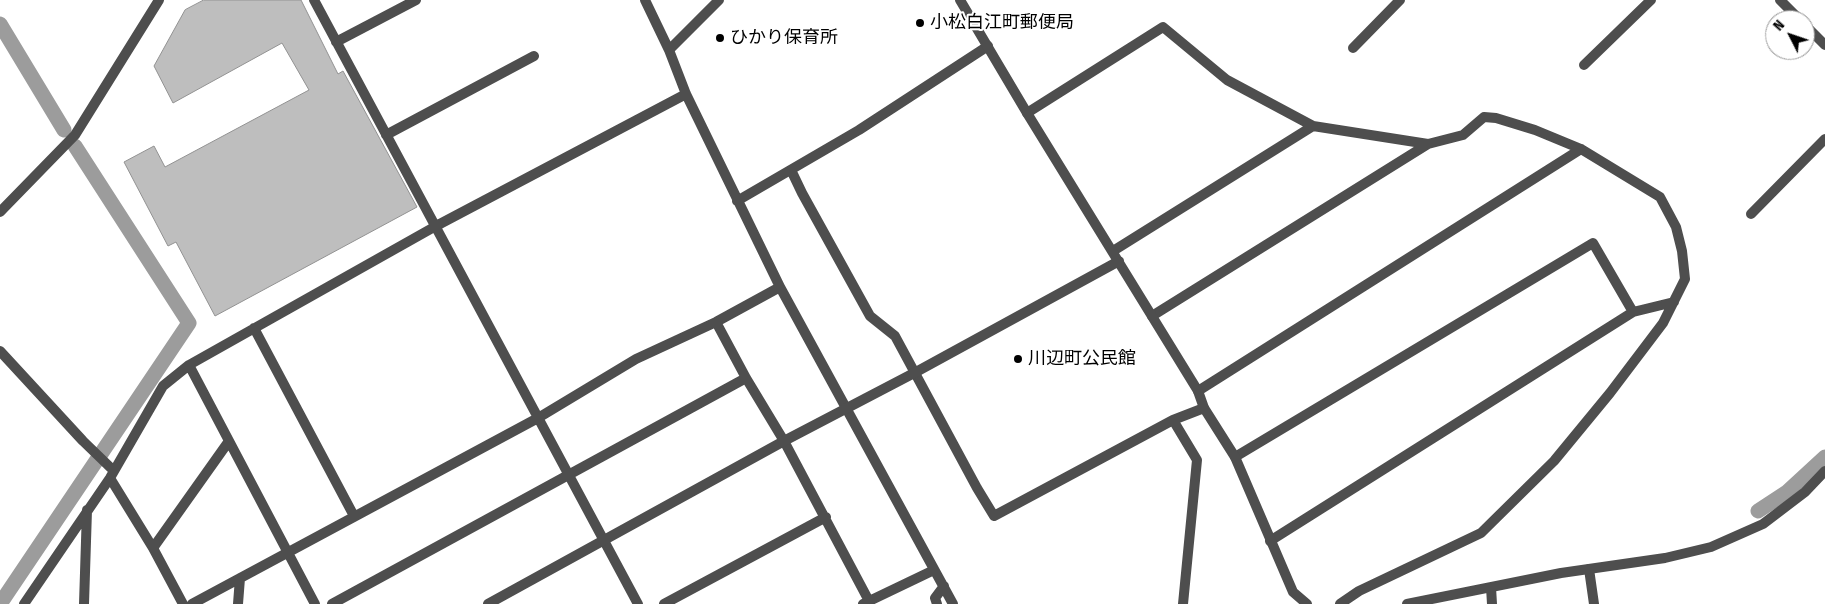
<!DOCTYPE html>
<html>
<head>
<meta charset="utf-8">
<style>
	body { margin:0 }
	#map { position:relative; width:1825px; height:604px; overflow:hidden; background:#fff; font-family:"Fira Sans Condensed",sans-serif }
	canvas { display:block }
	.north { position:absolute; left:1765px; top:10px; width:50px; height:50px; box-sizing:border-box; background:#fff; border:1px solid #999; border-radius:50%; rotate:311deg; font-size:14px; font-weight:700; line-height:20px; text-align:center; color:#000 }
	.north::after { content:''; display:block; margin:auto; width:18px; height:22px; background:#000; clip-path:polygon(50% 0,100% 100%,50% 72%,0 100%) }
</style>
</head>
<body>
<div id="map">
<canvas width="1825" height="604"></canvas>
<div class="north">N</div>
</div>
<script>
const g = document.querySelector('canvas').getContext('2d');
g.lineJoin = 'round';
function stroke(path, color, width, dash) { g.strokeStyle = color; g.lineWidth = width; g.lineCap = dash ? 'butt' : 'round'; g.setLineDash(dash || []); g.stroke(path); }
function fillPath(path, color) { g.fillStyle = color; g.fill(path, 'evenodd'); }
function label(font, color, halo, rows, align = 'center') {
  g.font = font + ' "Fira Sans Condensed","Noto Sans JP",sans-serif'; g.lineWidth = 4; g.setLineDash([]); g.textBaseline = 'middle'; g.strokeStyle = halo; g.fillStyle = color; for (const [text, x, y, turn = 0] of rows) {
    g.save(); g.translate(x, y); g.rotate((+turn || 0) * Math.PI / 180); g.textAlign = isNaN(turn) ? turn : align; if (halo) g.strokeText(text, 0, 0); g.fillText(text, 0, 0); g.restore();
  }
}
stroke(new Path2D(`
	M0 24 64 130
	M1758 511 1787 492 1825 457
	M0 604 189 323 75 146`), '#9c9c9c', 15);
const building = new Path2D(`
	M204 0H301L338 74 343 71 417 207 215 316 176 242 168 246 124 162 154 146 165 167 309 90 282 43 173 103 154 66 185 10Z`);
fillPath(building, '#bebebe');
stroke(building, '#929292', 1);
stroke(new Path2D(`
	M314 0 638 604
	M645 0 669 50 686 94 780 287 953 604
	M1780 0 1800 20
	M1805 25 1825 45
	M336 42 416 0
	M1353 48 1400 0
	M669 50 719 0
	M1584 65 1651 0
	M1027 113 1163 27 1227 80 1313 126 1428 144 1463 135 1484 117 1496 118 1535 130 1581 149 1660 197 1676 227 1682 251 1685 279 1663 323 1610 393 1554 461 1481 533 1359 591 1340 604
	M386 135 534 56
	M791 170 802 193 870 316 895 336 977 488 994 516 1173 420 1204 408
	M737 201 859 130 988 46
	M1751 214 1825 139
	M1113 251 1313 126
	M1152 316 1428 144
	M716 322 746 378 784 441 869 601
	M254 328 354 516
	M0 351 83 441 114 471
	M189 365 315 604
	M1198 391 1581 149
	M1173 420 1197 460 1183 604
	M1235 457 1593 243 1633 312
	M110 478 153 548 183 604
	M1270 541 1633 312 1674 302
	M153 548 229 441
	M1589 569 1594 604
	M24 604 110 478 163 386 189 365 436 226 686 94
	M84 604 87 510
	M192 604 538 418 636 359 716 322 780 287
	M238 604 240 578
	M332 604 746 378
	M664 604 826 517
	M863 604 934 570
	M937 604 935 598 944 586`), '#4e4e4e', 10);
stroke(new Path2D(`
	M960 0 1027 113 1198 391 1204 408 1235 457 1293 592 1307 604
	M0 212 75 135 159 0
	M1491 587 1492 604
	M488 604 784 441 916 372 1119 261
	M1407 604 1561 573 1665 558 1711 547 1763 524 1805 492 1825 471`), '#4e4e4e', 10);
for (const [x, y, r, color] of [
	[920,23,5,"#000"],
	[720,38,5,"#000"],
	[1018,359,5,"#000"]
]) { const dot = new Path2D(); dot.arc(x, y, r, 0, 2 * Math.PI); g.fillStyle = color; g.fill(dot); stroke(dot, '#fff', 2); }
label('18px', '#000', '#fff', [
	["小松白江町郵便局",930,23],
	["ひかり保育所",730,38],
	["川辺町公民館",1028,359]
], 'left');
</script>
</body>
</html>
